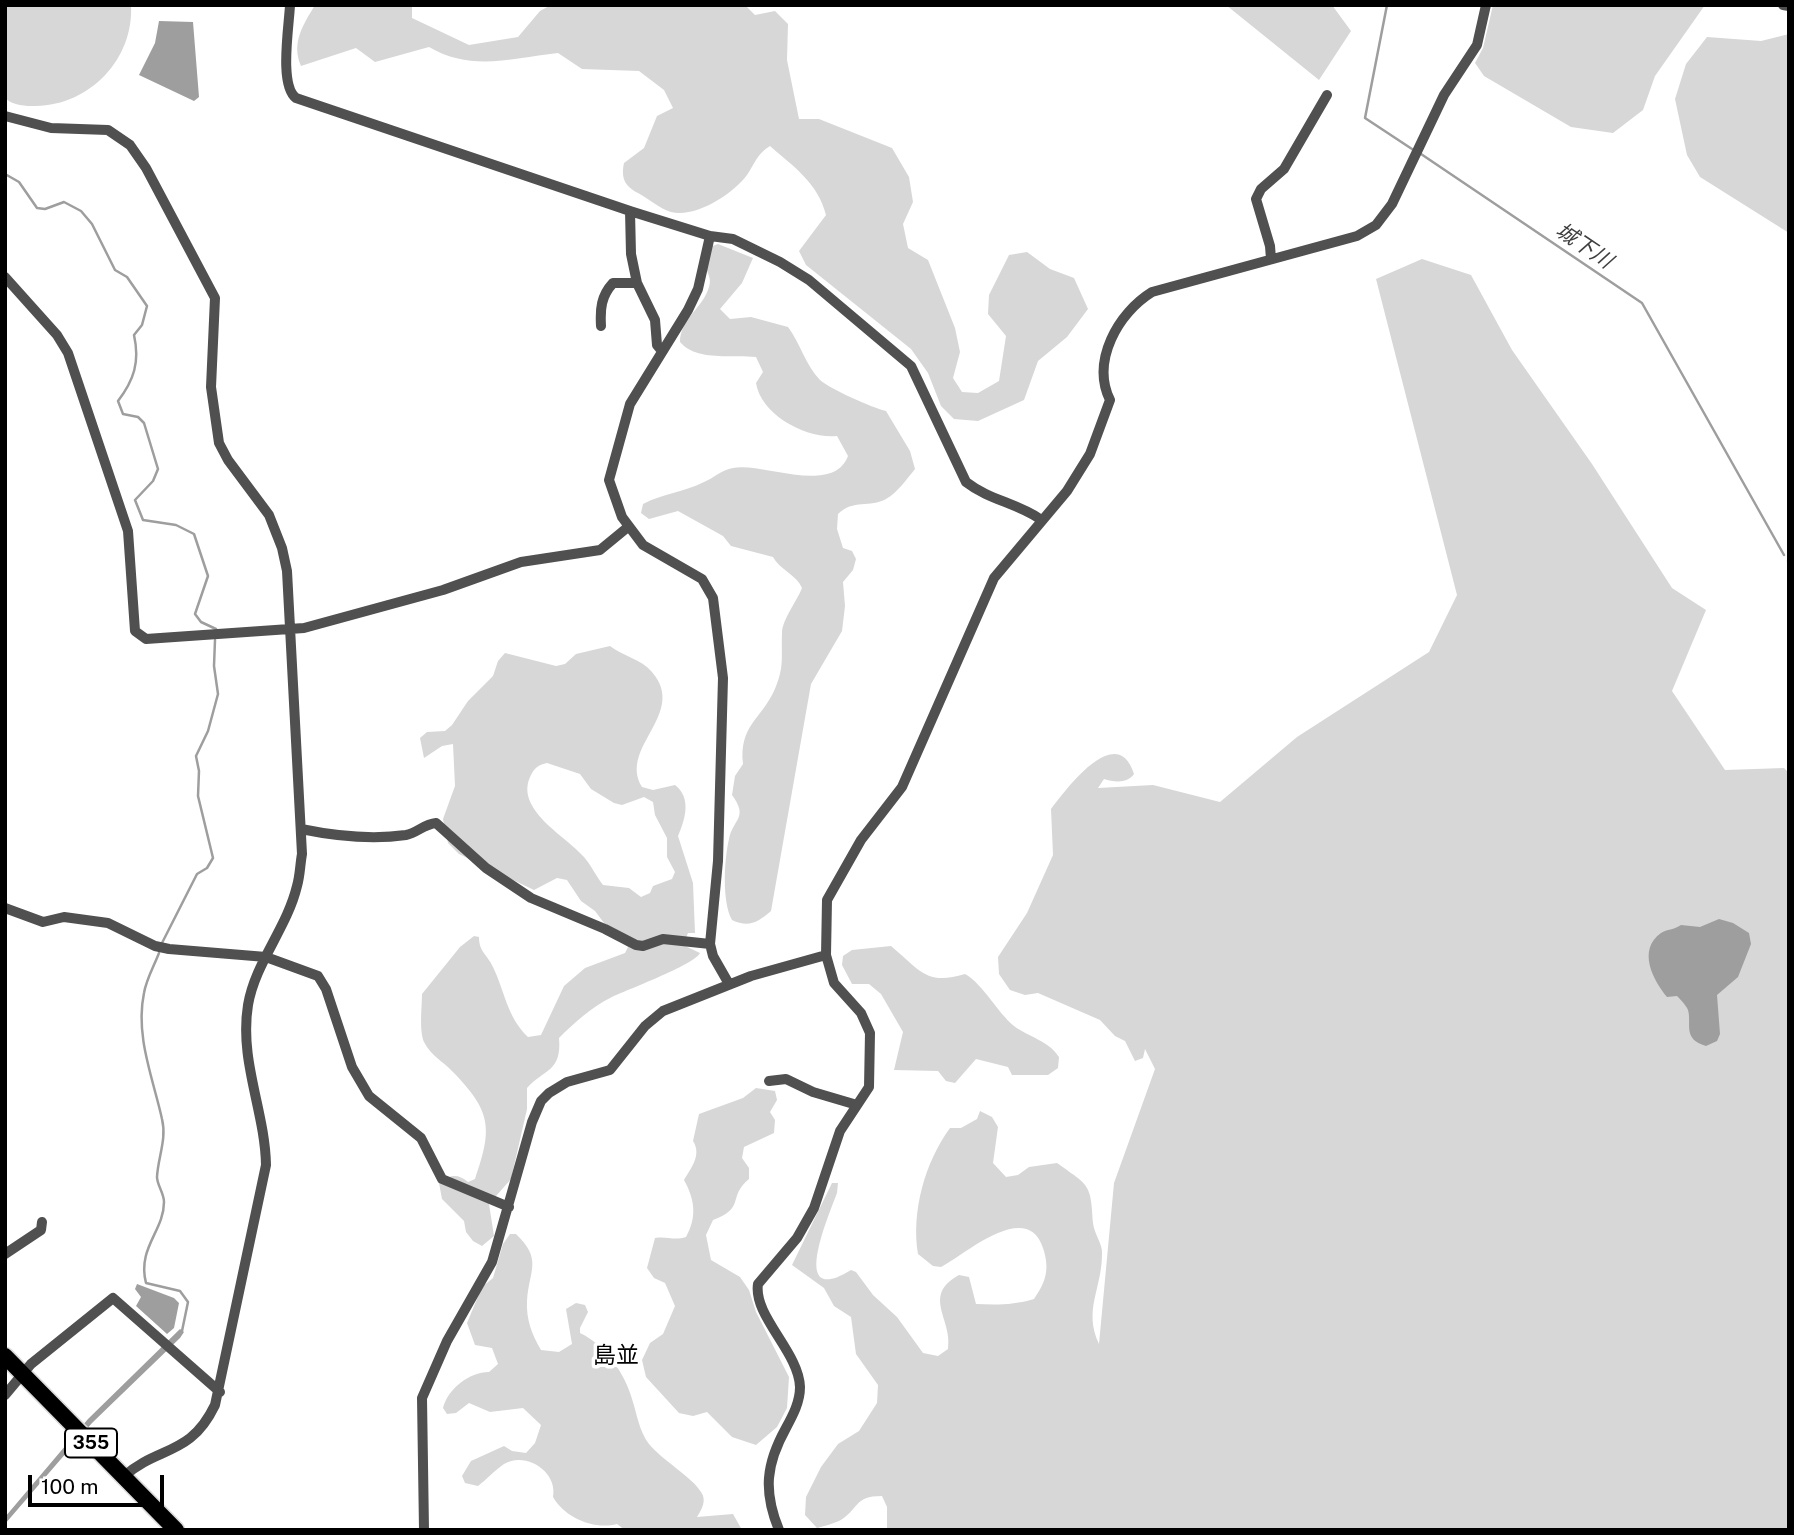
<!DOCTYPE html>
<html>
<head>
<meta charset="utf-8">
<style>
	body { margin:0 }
	#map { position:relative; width:1794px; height:1535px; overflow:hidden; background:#fff; font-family:"Public Sans",sans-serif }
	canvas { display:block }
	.frame { position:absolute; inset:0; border:7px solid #000; pointer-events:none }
	.scale { position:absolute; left:28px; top:1475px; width:136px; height:32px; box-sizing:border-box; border:4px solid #000; border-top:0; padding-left:9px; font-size:21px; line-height:24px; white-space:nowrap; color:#000; -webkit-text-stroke:5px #fff; paint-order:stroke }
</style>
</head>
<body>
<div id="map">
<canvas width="1794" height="1535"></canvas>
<div class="frame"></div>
<div class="scale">100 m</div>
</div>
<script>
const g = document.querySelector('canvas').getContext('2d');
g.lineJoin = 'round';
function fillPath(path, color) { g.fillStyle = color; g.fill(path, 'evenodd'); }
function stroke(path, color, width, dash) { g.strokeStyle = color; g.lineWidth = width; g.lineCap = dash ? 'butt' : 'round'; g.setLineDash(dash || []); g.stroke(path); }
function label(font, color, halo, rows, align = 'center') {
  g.font = font + ' "Public Sans","Noto Sans JP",sans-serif'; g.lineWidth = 7; g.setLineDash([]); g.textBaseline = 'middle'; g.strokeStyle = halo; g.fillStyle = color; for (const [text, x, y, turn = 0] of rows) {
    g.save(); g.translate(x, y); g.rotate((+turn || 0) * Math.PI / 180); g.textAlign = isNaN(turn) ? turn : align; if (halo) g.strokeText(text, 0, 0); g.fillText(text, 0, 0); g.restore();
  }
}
fillPath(new Path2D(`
	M5 5H131C134 59 90 105 36 106 25 106 14 106 5 98Z
	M315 5H412V18L469 45 518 37 540 11 551 5H745L755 15 775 11 788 24 787 60 799 119H819L892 148 909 177 913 202 903 224 908 248 928 260 955 328 960 352 953 378 962 392 978 393 999 381 1006 336 988 314 989 295 1009 255 1027 252 1050 269 1074 278 1088 309 1067 337 1038 361 1024 400 978 421 954 419 941 406 928 373 911 349 806 265 799 251 826 215C818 183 794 167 770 146 757 154 755 163 747 175 733 194 696 218 671 212 660 209 648 198 638 193 624 186 621 177 624 163L644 148 657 116 673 108 664 90 639 71 582 69 558 53C511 58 472 72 429 47L375 62 356 48 301 66C291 43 303 25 315 5Z
	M1226 5H1332L1351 31 1319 80Z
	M1493 5H1705L1655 76 1643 110 1613 133 1571 127 1484 76 1475 63 1483 48Z
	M1789 34V233L1700 177 1687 155 1675 99 1686 64 1707 37 1761 41Z
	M718 244 753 258 742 283 720 309 730 319 751 317 788 327C800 343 806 366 820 380 830 389 873 408 886 411L910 451 915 469C906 480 898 492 886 499 870 508 853 499 838 514L837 529 843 548 852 551 856 559 853 570 843 582 845 606 842 631 811 684 771 911C758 922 749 928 732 920 722 902 724 860 729 839 733 819 749 818 732 795L735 776 743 764C739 726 761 719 774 691 785 667 781 656 782 633 782 620 797 601 802 588 797 575 780 570 773 557L731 546 723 536 678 511 649 519 641 513 643 504C662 494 684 492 704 482 714 478 721 470 733 468 762 462 833 496 848 456L837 436C806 439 761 415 756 383L763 372 756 357C732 354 697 362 680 342 680 319 703 308 709 287 712 278 707 273 705 265 704 261 707 253 707 248Z
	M1422 259 1471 275 1512 350 1592 464 1672 588 1706 610 1672 691 1725 770 1784 768 1789 773V1530H887V1507L882 1496C853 1496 859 1510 839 1521 832 1524 824 1526 817 1528L805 1515 806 1497 821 1467 838 1444 859 1431 877 1403 878 1385 856 1354 851 1317 834 1306 824 1288 792 1265 832 1183H838L837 1193C829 1215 788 1309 851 1270L856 1272 873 1295 897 1317 923 1353 938 1356 948 1349C953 1319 921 1296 959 1275L969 1277 976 1304C997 1305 1014 1305 1034 1299 1046 1282 1050 1269 1043 1248 1027 1198 963 1256 941 1267L933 1266 918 1254C911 1212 925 1162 950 1128H961L977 1119 980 1111 992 1117 998 1127 993 1163 1006 1177 1018 1175 1029 1167 1057 1163C1089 1186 1091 1183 1093 1223 1094 1234 1103 1244 1102 1254 1102 1289 1083 1310 1099 1344L1114 1183 1155 1069 1145 1049 1143 1058 1135 1061 1125 1041 1115 1036 1100 1020 1038 993 1025 995 1010 990 999 974 998 957 1027 913 1053 855 1051 809C1067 788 1117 721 1134 774 1127 784 1114 782 1104 779L1098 788 1153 785 1220 802 1297 737 1429 652 1457 595 1376 279Z
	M610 646C623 656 641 659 652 672 688 714 618 747 642 787L653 790 675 785C692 798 685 820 678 836L693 883 695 933H688L683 945 700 953C694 965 626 990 610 998 593 1006 573 1024 559 1038 562 1072 544 1069 527 1088V1109L511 1179 489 1204 494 1236 482 1246 473 1241 466 1232 464 1221 442 1199 439 1183C450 1175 457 1173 468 1182L475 1179C493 1128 491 1111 453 1072 443 1061 432 1057 424 1042 419 1030 422 1007 422 994L460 947 474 936 479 937C479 952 487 954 493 967 505 992 507 1017 528 1037L541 1035 564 986 585 968 625 953 628 947 616 939 595 911 581 901 567 880 557 878 534 890 459 854 448 843 443 819 455 786 453 744 442 746 424 758 420 738 427 732 445 731 452 725 468 701 493 676 498 661 505 653 556 666 565 664 576 654ZM547 763 580 774 591 789 614 803 622 805 644 797 653 802 655 815 667 838V857L675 872 672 879 653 886 650 893 641 897 629 888 603 885C596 876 591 865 584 857 566 836 513 809 531 775 535 767 539 765 547 763Z
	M891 946C920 970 926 986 965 974 983 984 997 1012 1014 1026 1030 1038 1048 1040 1059 1057L1058 1068 1048 1075H1012L1008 1067 976 1059 955 1083 946 1081 938 1071 894 1070 903 1032 881 994 869 984H852L842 965 843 956 852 950Z
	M756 1088 775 1091 777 1100 770 1112 775 1120 774 1133 744 1147 742 1158 749 1168V1179C727 1197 746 1208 713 1220L706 1235 711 1260 740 1277 749 1290 756 1312 789 1377 787 1408 777 1427 756 1445 732 1437 707 1412 693 1416 679 1413 646 1377 642 1360 650 1343 663 1334 675 1306 665 1283 654 1278 647 1268 655 1238C667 1236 674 1241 686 1237 697 1217 695 1200 684 1180 691 1168 702 1155 693 1141L699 1114 743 1098Z
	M510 1234H516C543 1260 529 1270 527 1301 526 1319 532 1335 541 1350L559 1352 572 1344 566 1309 576 1303 585 1305 588 1312 580 1328V1333C604 1344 625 1373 632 1399 637 1414 639 1431 649 1444 662 1460 692 1477 701 1492 707 1500 702 1509 697 1517L733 1514 742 1530H625L617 1524C594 1530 565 1518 553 1497 558 1472 526 1451 504 1464 495 1470 486 1480 478 1486L465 1483 462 1476 471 1461 504 1446 512 1451 526 1453 535 1443 541 1425 523 1408 490 1412 469 1403 456 1413 447 1414 443 1408C448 1389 469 1372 489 1372L498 1364 492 1348 475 1345 467 1323 482 1287 493 1278 503 1244Z`), '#d7d7d7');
fillPath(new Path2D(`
	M159 21 193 22 199 97 194 101 139 75 155 43Z
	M1719 919 1733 923 1749 933 1751 944 1738 977 1717 995 1720 1034 1717 1041 1706 1046C1682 1039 1692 1024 1688 1010 1686 1005 1680 999 1677 996L1667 997C1653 980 1637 950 1661 933 1667 929 1674 930 1681 925L1700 927Z
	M137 1284 174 1298 179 1303 174 1328 167 1334 136 1306 141 1297 135 1289Z
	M180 1329 184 1332 180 1338 92 1423 5 1524V1517L88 1419Z`), '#9e9e9e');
stroke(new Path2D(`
	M1387 5 1365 118 1415 151
	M1421 154 1642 303 1784 555
	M5 174 19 182 37 208 45 209 64 202 81 211 92 224 115 270 127 277 147 306 142 325 134 335C140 362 134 380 118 401L123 414 138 417 144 423 158 469 153 481 135 500 143 520 176 525 194 534 208 576 195 614 201 622 216 629
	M1788 561 1789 563
	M162 943 197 874 207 868 213 858 198 796 199 771 196 756 208 731 218 694 214 666 215 640
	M159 953C154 966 146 980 144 993 135 1036 153 1078 162 1119 167 1139 158 1157 157 1177 157 1185 164 1193 164 1202 164 1231 137 1248 146 1283L180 1291 188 1302 182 1331`), '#9e9e9e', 2.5);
const highway = new Path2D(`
	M5 1356 176 1530`);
stroke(highway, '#dbdbdb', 19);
stroke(new Path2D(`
	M290 5C289 27 279 85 296 98L630 211 710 236 733 239 780 262 809 280 911 366 966 482C989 500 1017 503 1040 519
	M1783 5 1789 6
	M5 116 51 128 108 130 130 145 146 168 215 298 211 387 219 443 228 460 269 515 282 548 287 571 302 854C300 865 300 876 297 886 287 928 255 963 248 1005 239 1061 265 1111 266 1165L215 1405C190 1457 159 1445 123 1477
	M630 211 631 254 637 283 655 320 657 345 662 351
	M710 236 698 289 688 310 630 404 609 480 622 517 643 545 702 579 713 598 723 678 718 861 710 944 713 956 729 984
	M1271 259 1270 246 1256 199 1261 189 1284 169 1327 95
	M5 277 57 335 68 353 128 531 135 631 146 639 304 628 443 590 521 562 600 550 628 527
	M601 326C600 309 601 296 613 283H637
	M301 829C335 836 371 840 406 835 417 833 424 824 436 823L486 868 531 898 605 929 636 945 643 946 663 939 710 944
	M5 908 43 922 64 917 108 923 155 946 169 949 266 957 318 976 326 989 352 1067 369 1096 421 1138 442 1179 509 1207
	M769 1081 786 1079 813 1092 857 1105
	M5 1254 41 1230 42 1222
	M5 1395 31 1364 113 1298 220 1392
	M424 1530 422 1398 447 1341 492 1262 532 1122 541 1101 549 1093 567 1082 610 1070 645 1026 663 1011 751 976 826 955
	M779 1530C763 1491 766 1464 786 1428 793 1415 800 1402 800 1387 799 1352 753 1316 758 1284L797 1238 814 1208 840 1131 869 1087 870 1033 861 1013 834 983 826 955 827 900 861 840 902 787 994 578 1067 491 1090 454 1110 400C1091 361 1118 313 1152 292L1357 236 1376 225 1392 204 1444 95 1477 45 1486 5`), '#505050', 10);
stroke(highway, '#000', 16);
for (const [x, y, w] of [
	[91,1443,52]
]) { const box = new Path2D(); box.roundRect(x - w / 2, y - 14.5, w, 29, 5); g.fillStyle = '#fff'; g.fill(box); stroke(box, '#000', 2); }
label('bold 18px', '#000', null, [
	["355",91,1443]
]);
label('italic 21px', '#3f3f3f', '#fff', [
	["城下川",1584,246,34]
]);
label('23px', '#000', '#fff', [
	["島並",616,1356]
]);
</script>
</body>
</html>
